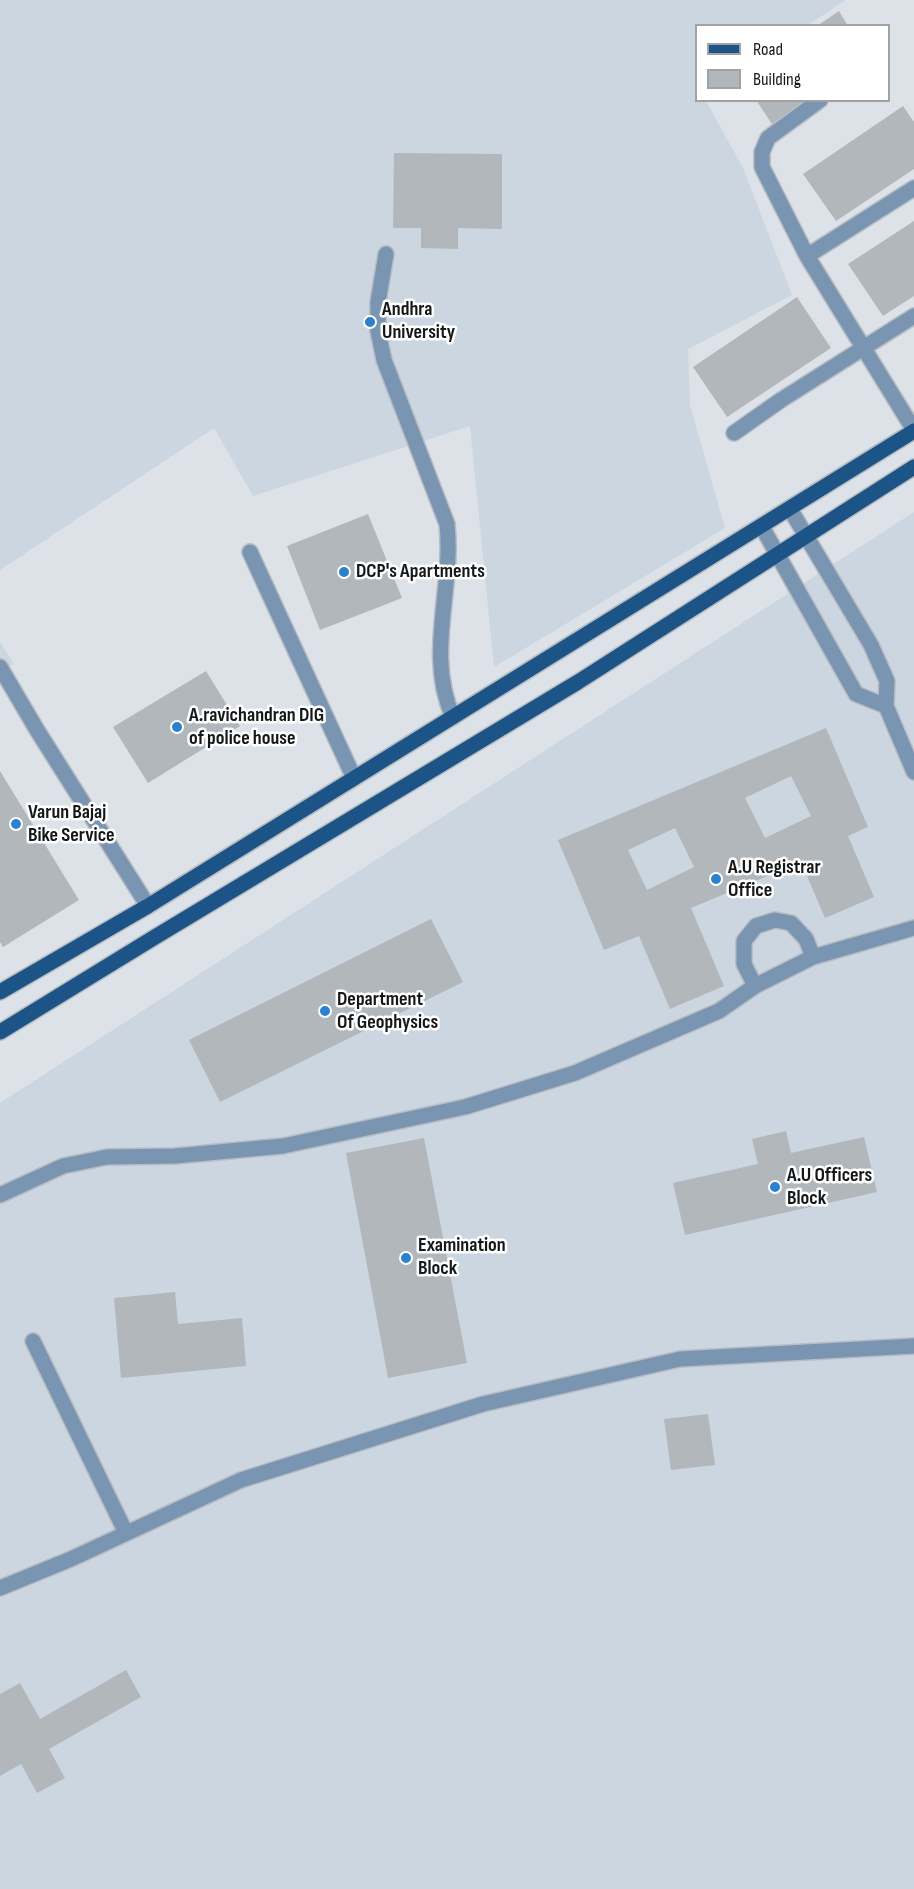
<!DOCTYPE html>
<html>
<head>
<meta charset="utf-8">
<style>
	body { margin:0 }
	#map { position:relative; width:914px; height:1889px; overflow:hidden; background:#dce2e7; font-family:"Sofia Sans Condensed",sans-serif }
	canvas { display:block }
	.legend { position:absolute; left:695px; top:24px; width:195px; height:78px; box-sizing:border-box; background:#fff; border:2px solid #a1a2a3; margin:0; padding:8px 10px; list-style:none; font-size:18px; color:#151719 }
	.legend li { display:flex; align-items:center; gap:12px; height:30px }
	.legend b { width:30px; border:2px solid #a1a2a3 }
</style>
</head>
<body>
<div id="map">
<canvas width="914" height="1889"></canvas>
<ul class="legend">
<li><b style="height:8px;background:#1d5487"></b>Road</li>
<li><b style="height:16px;background:#b2b7bc"></b>Building</li>
</ul>
</div>
<script>
const g = document.querySelector('canvas').getContext('2d');
g.lineJoin = 'round';
function fillPath(path, color) { g.fillStyle = color; g.fill(path, 'evenodd'); }
function stroke(path, color, width, dash) { g.strokeStyle = color; g.lineWidth = width; g.lineCap = dash ? 'butt' : 'round'; g.setLineDash(dash || []); g.stroke(path); }
function label(font, color, halo, rows, align = 'center') {
  g.font = font + ' "Sofia Sans Condensed",sans-serif'; g.lineWidth = 5; g.setLineDash([]); g.textBaseline = 'middle'; g.strokeStyle = halo; g.fillStyle = color; for (const [text, x, y, turn = 0] of rows) {
    g.save(); g.translate(x, y); g.rotate((+turn || 0) * Math.PI / 180); g.textAlign = isNaN(turn) ? turn : align; if (halo) g.strokeText(text, 0, 0); g.fillText(text, 0, 0); g.restore();
  }
}
fillPath(new Path2D(`
	M0 0H846L808 25 696 26V100L706 101 743 168 792 295 688 349 690 405 725 528 494 667 470 426 253 496 214 428 0 570Z
	M914 512V1889H0V1103Z
	M0 642 14 664 0 671Z`), '#cbd6e1');
fillPath(new Path2D(`
	M839 11 848 26H817Z
	M756 100H806L772 124Z
	M903 106 914 122V169L836 221 803 174Z
	M394 153 502 154V229L458 228V249L421 248V228H393Z
	M914 221V296L883 316 848 264Z
	M797 297 831 348 727 417 693 367Z
	M368 514 402 598 320 630 287 546Z
	M206 671 240 726 148 783 113 727Z
	M826 728 868 827 848 836 874 897 825 918 801 862 691 908 724 986 670 1009 639 936 604 950 558 840ZM791 776 811 816 765 838 745 798ZM675 828 694 867 647 890 628 850Z
	M0 771 79 900 3 947 0 942Z
	M431 919 463 982 220 1102 189 1040Z
	M786 1131 791 1153 864 1137 877 1192 685 1235 673 1183 758 1164 752 1139Z
	M424 1138 467 1363 388 1378 346 1153Z
	M175 1292 178 1324 242 1318 246 1366 121 1378 114 1298Z
	M708 1414 715 1465 671 1470 664 1419Z
	M126 1670 141 1697 49 1749 65 1778 37 1793 21 1764 0 1776V1694L20 1683 40 1719Z`), '#b2b7bc');
const minor = new Path2D(`
	M820 100 768 138 762 152V167L807 256 914 430
	M386 254 378 302V331L384 360 447 524C454 589 425 655 453 717
	M807 256 914 188
	M734 433 781 400 914 316
	M790 509 871 645 887 681 886 706 914 772
	M762 527 856 694 886 706
	M250 552 354 778
	M0 667 37 730 148 906
	M813 957 914 928
	M0 1195 63 1166 107 1157 175 1156 283 1146 465 1107 575 1073 719 1011 755 986 813 957 806 939 791 923 775 920 756 926 744 941V964L755 986
	M33 1341 126 1533
	M0 1588 71 1559 241 1480 483 1404 680 1359 914 1346`);
const major = new Path2D(`
	M0 992 148 906 914 431
	M0 1032 155 937 578 682 914 467`);
stroke(minor, '#b8bdc2', 18);
stroke(major, '#b8bdc2', 18);
stroke(minor, '#7995b2', 15);
stroke(major, '#1d5487', 15);
for (const [x, y, r, color] of [
	[370,322,6,"#2b81cf"],
	[344,572,6,"#2b81cf"],
	[177,727,6,"#2b81cf"],
	[16,824,6,"#2b81cf"],
	[716,879,6,"#2b81cf"],
	[325,1011,6,"#2b81cf"],
	[775,1187,6,"#2b81cf"],
	[406,1258,6,"#2b81cf"]
]) { const dot = new Path2D(); dot.arc(x, y, r, 0, 2 * Math.PI); g.fillStyle = color; g.fill(dot); stroke(dot, '#fff', 2); }
label('bold 20px', '#151719', '#fff', [
	["Andhra",382,310],
	["University",382,333],
	["DCP's Apartments",356,572],
	["A.ravichandran DIG",189,716],
	["of police house",189,739],
	["Varun Bajaj",28,813],
	["Bike Service",28,836],
	["A.U Registrar",728,868],
	["Office",728,891],
	["Department",337,1000],
	["Of Geophysics",337,1023],
	["A.U Officers",787,1176],
	["Block",787,1199],
	["Examination",418,1246],
	["Block",418,1269]
], 'left');
</script>
</body>
</html>
